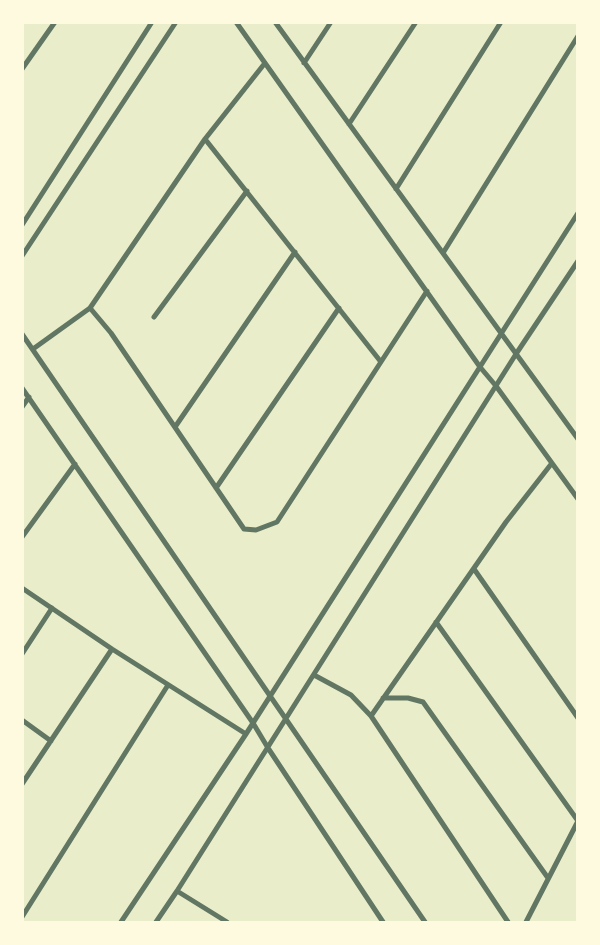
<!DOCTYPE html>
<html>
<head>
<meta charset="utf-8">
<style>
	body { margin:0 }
	#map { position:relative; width:600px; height:945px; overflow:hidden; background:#e9edc9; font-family:Inter,sans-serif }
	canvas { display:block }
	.frame { position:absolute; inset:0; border:24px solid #fefae0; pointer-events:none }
</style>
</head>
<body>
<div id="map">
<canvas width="600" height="945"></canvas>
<div class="frame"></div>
</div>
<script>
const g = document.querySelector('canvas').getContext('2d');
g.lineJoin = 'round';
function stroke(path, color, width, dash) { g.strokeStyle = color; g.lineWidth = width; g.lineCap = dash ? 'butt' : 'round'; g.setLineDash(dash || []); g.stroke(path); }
stroke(new Path2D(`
	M236 22 480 367 496 386 578 499
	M275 22 578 439
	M304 63 331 22
	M22 69 55 22
	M349 124 416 22
	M205 139 381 362
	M396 189 501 22
	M22 225 152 22
	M443 253 578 36
	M22 256 176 22
	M90 308 205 139 265 63
	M154 317 247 191
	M22 334 425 922
	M33 349 90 308 111 333 244 529 256 530 277 522 427 291
	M22 388 253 723 268 748 383 922
	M22 407 29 397
	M175 427 295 252
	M216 488 339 308
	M22 537 75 464
	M474 569 578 718
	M22 588 112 649 246 734
	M436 622 578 821
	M22 654 52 608
	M314 675 351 695 371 716 508 922
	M383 698H408L423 702 548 878
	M371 716 506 522 552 463
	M22 720 51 741
	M22 784 112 649
	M177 891 227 922
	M22 917 168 685
	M121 922 246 734 578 213
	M156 922 177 891 516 354 578 261
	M526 922 578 821`), '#617663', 5);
</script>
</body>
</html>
